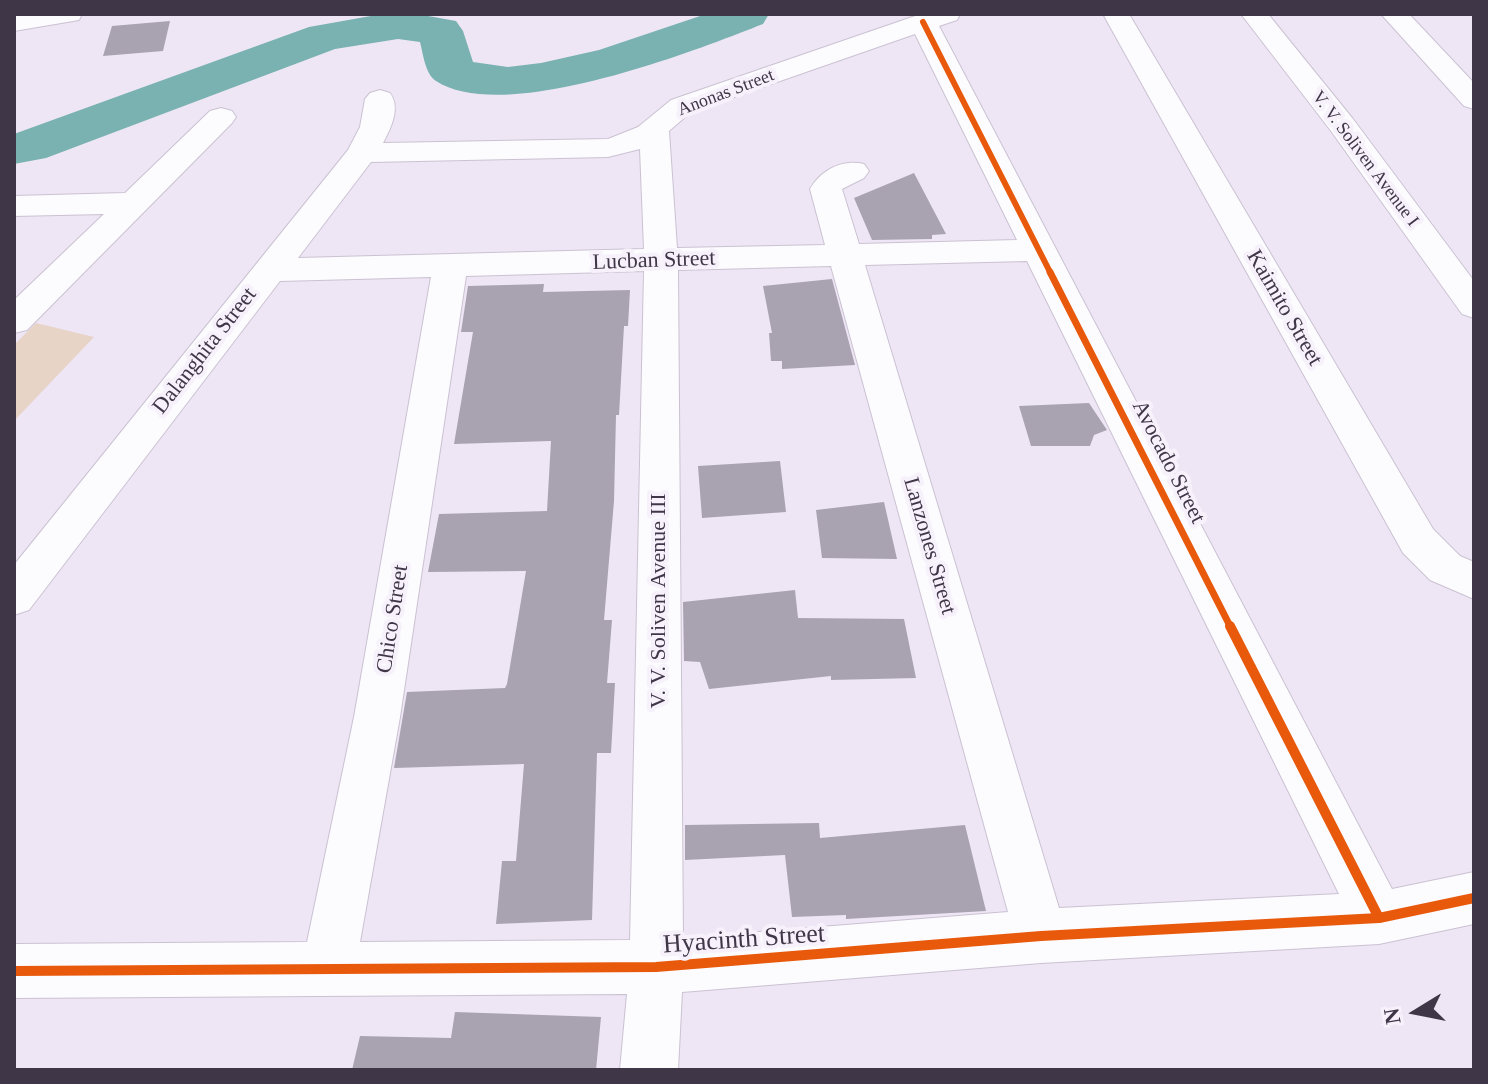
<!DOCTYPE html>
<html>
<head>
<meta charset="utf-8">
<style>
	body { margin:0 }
	#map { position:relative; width:1488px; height:1084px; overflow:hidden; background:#eee6f5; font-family:Georgia,serif }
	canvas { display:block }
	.frame { position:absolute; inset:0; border:16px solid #3f3648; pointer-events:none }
	.north { position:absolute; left:1376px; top:972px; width:80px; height:80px; -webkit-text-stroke:6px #f6f1fa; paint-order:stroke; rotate:260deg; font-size:22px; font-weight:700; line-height:32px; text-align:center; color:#3f3648 }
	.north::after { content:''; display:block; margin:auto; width:28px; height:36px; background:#3f3648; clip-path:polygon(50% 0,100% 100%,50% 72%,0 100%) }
</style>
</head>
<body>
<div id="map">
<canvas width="1488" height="1084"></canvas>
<div class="frame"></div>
<div class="north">N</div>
</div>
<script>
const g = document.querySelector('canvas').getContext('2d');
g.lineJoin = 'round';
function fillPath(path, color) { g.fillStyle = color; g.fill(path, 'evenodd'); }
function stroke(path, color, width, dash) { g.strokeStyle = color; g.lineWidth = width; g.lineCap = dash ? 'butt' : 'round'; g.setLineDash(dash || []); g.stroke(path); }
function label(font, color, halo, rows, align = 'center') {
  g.font = font + ' Georgia,serif'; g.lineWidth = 8; g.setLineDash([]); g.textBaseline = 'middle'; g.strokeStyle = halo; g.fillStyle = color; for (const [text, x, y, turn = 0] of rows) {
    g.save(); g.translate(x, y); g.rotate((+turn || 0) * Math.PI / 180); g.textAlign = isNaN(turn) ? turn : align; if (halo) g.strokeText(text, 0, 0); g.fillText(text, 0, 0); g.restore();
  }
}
fillPath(new Path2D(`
	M36 323 94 337 14 421V345Z`), '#e8d3c7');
fillPath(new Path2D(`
	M382 14H417L456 21 463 31 473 62 508 67 541 63 599 50 706 14H769L763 24C692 52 504 125 436 81 425 74 423 53 420 42L398 39 335 49 46 158 14 164V134L309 27Z`), '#7ab2b2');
fillPath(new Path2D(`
	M170 21 163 51 103 56 112 26Z
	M914 173 946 234 932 235V239L872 240 854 198Z
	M832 279 855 365 782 369V361H771L769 333H772L763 286Z
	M544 284 543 292 630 290 628 326H624L619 415H616L614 501 604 620H612L607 683H615L611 753H597L592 920 496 924 502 861H516L524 764 394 768 407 692 505 688 507 684 526 571 428 572 439 514 547 511 551 441 454 444 473 332H461L468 286Z
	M1089 403 1107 430 1094 435 1090 446H1031L1019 406Z
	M780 461 786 512 702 518 698 466Z
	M884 502 897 559 822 558 816 510Z
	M795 590 798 618 904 619 916 678 831 680V676L709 689 700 662 684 661 683 602Z
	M819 823 820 838 965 825 986 911 846 919V915L792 917 785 855 685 860V825Z
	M455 1012 601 1017 596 1070H352L360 1036 451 1038Z`), '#a9a2b0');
const minor = new Path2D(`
	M82 14 79 20 14 31V15Z
	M921 14H960L957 20 939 26 1392 889 1474 872V924L1379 944 1041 963 682 992 678 1070H620L627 994 14 998V944L307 942 354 717 431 277 280 281 29 610 14 615V565L348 150 360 127 365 99 370 93 380 90 390 93C401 108 391 128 383 143L608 139 638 127 671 100ZM915 34 1017 240 859 244 842 189 864 178 869 171 864 164C842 159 821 170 810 189L825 245 677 248 669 131 691 112ZM640 149 644 249 298 258 371 162 608 157ZM1027 261 1339 894 1059 908 865 265ZM831 266 1008 912 683 938 678 270ZM644 271 630 940 360 942 400 717 466 276Z
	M1103 14H1129L1433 529 1460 556 1474 562V599L1430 580 1403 553Z
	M1241 14H1268L1353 119 1474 281V318L1462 314 1331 131Z
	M1381 14H1409L1474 83V109L1464 106Z
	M221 108 232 111 236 117 232 123 27 330 14 333V300L104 214 14 216V196L125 193 210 111Z`);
stroke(minor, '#cac2d2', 2);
fillPath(minor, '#fcfbfe');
stroke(new Path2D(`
	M923 22 1051 274`), '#e8590c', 6);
stroke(new Path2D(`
	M1050 272 1231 628`), '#e8590c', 7);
stroke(new Path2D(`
	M1230 626 1379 918
	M14 971 656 967 1041 936 1379 918 1474 898`), '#e8590c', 10);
label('18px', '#3f3648', '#f6f1fa', [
	["Anonas Street",726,93,-21],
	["V. V. Soliven Avenue I",1365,159,53]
]);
label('22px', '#3f3648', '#f6f1fa', [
	["Lucban Street",654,261,-2],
	["Kaimito Street",1284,308,60],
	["Dalanghita Street",205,351,-52],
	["Avocado Street",1168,462,63],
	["Lanzones Street",929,546,74],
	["V. V. Soliven Avenue III",659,601,-90],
	["Chico Street",393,619,-81]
]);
label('26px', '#3f3648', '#f6f1fa', [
	["Hyacinth Street",744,940,-4]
]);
</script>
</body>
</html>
